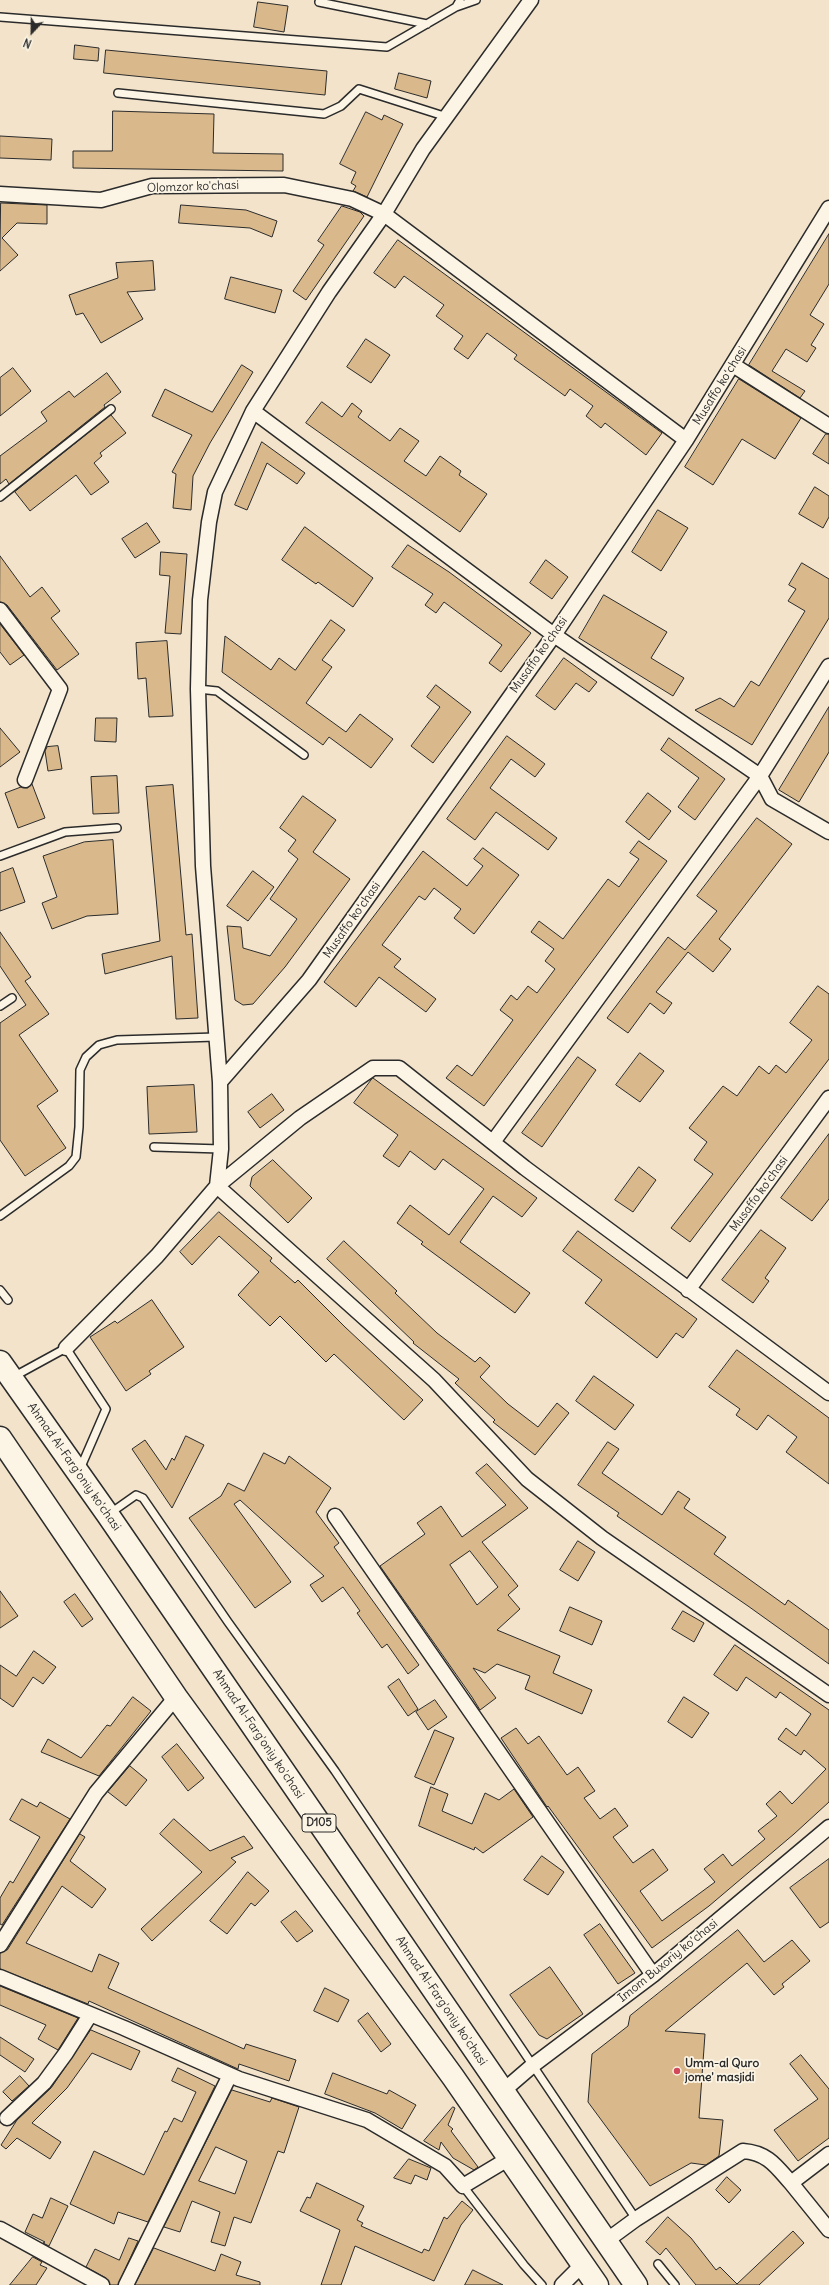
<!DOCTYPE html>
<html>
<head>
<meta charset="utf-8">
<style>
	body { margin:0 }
	#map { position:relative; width:829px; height:2285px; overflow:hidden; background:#f2e3ca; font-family:Delius,sans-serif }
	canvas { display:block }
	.north { position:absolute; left:12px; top:12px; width:40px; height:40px; -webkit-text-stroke:3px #fcf5e5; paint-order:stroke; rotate:202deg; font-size:11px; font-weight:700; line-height:16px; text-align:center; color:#2b2b2b }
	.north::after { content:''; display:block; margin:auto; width:14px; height:18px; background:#2b2b2b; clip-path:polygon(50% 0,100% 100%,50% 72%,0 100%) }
</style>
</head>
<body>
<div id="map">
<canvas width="829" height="2285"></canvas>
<div class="north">N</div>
</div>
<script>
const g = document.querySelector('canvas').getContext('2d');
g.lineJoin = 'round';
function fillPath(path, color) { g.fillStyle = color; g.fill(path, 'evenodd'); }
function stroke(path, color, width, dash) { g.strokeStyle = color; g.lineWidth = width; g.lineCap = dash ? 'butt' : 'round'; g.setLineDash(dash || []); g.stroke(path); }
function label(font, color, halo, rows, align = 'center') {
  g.font = font + ' Delius,sans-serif'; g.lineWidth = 3.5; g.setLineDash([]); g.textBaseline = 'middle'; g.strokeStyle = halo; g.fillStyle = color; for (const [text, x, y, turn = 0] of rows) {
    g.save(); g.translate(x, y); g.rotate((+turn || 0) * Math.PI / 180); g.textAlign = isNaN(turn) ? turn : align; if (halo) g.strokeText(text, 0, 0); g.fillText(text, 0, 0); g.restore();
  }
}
const building = new Path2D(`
	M258 2 288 6 284 32 254 27Z
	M75 45 99 48 98 61 74 59Z
	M106 50 327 71 325 95 104 73Z
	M399 73 431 81 427 98 395 89Z
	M113 111 214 114 213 153 283 154V171L73 168V151H112Z
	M366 112 382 120 384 115 403 124 367 197 353 191 356 186 351 183 356 172 340 164Z
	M0 136 52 139 51 160 0 158Z
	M1 203 47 205V224L17 223 2 238 18 255 0 271Z
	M181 205 246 210 277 221 272 237 250 228 179 223Z
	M342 206 360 212 364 216 306 300 293 291 324 245 318 241Z
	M829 234V284L810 315 824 324 811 345 816 348 807 362 786 349 772 371 805 391 800 398 749 365Z
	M398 240 662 433 646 455 605 423 601 428 586 416 593 406 570 389 565 396 514 359 517 355 487 333 468 359 454 349 463 336 436 316 444 305 404 276 395 288 374 273Z
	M153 261 155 290 127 292 143 319 101 343 83 313 76 315 69 295 118 278 116 263Z
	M231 277 282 290 275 313 225 299Z
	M366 339 390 355 371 383 347 367Z
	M242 365 253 372 210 443 193 476 191 510 173 508 176 474 172 472 192 435 152 416 165 389 212 412Z
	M13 368 31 391 0 416V378Z
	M107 373 121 392 104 405 105 407 9 484 6 479 0 484V456L47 421 41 412 69 391 74 397Z
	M739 379 801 418 775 459 742 439 713 485 685 467Z
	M322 402 342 417 352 403 362 411 358 417 390 441 400 428 419 441 404 461 426 476 440 456 461 471 459 475 487 494 460 532 306 423Z
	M111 415 126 433 100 453 102 456 94 463 109 482 91 495 76 475 30 511 15 492Z
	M826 434H829V464L813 454Z
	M262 442 305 473 297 484 267 463 247 510 235 505Z
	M815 487 829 496V517L823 528 799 514Z
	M658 510 688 528 661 571 632 552Z
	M147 523 160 542 135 558 122 539Z
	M305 527 373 578 353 607 318 582 316 584 282 560Z
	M408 545 449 572 531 633 501 672 489 663 502 645 444 602 436 613 425 605 433 594 392 567Z
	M161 552 187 554 181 634 165 633 170 576 160 575Z
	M0 556 30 597 42 587 60 611 51 618 79 654 57 670 7 605 0 602Z
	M546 560 568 577 552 599 530 583Z
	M802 563 829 579V618L752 745 695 710 720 698 734 707 751 681 759 686 805 611 788 601 796 589 789 585Z
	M604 595 667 632 651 658 684 678 673 696 579 638Z
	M331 620 345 630 322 660 332 667 306 703 346 732 360 714 393 739 371 768 329 737 323 745 222 672 225 636 271 670 279 658 295 670Z
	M0 624 24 655 10 665 0 652Z
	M167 641 173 716 149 717 146 678 138 679 136 643Z
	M564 658 597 682 589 692 576 683 555 710 536 696Z
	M436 685 471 712 433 763 411 746 440 707 427 697Z
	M829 707V752L799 802 779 790Z
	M96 718H117L116 742 95 741Z
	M0 728 20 752 0 767Z
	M507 736 545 764 535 777 511 759 490 788 557 838 548 850 496 812 475 840 447 819Z
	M669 738 725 779 695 820 678 807 699 778 661 750Z
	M58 746 62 769 48 771 45 751 47 747Z
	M117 776 119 813 93 814 91 777Z
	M32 784 45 818 18 828 5 793 21 787 27 788Z
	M173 785 186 935 192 934 198 1018 176 1019 172 956 105 974 102 954 160 941 146 787Z
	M648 793 671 811 649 840 626 822Z
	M303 796 336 820 313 852 350 879 285 967 253 1004 243 1005 235 1000 227 926 241 927 243 948 270 956 297 919 270 899 298 859 288 851 296 840 280 828Z
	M757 818 792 844 719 939 731 949 713 972 688 952 656 992 672 1003 664 1014 650 1003 628 1033 607 1018 668 937 685 950 717 911 697 896Z
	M113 840 118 914 87 916 52 929 42 903 57 897 43 856 84 842Z
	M639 841 667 861 484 1106 446 1078 457 1065 472 1076 513 1020 500 1010 511 995 517 1000 528 986 537 993 555 969 545 961 554 949 531 932 539 921 563 939 608 879 619 887 639 859 630 853Z
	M483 848 519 875 474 934 454 918 461 909 434 888 425 900 419 896 382 945 401 959 394 967 436 999 426 1012 379 977 356 1007 324 982 423 851 467 886 483 866 474 859Z
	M13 868 25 902 0 911V873Z
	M253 871 274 887 248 921 227 906Z
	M0 932 31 977 25 981 49 1014 19 1035 58 1091 37 1106 66 1148 25 1176 0 1140V1023L26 1005 0 966Z
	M818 986 829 994V1059L690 1242 671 1228 713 1174 694 1160 707 1142 689 1128 723 1086 737 1096 759 1066 769 1074 776 1065 786 1073 812 1040 790 1023Z
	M640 1053 664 1071 640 1102 616 1085Z
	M578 1057 596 1070 542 1147 522 1133Z
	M373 1078 537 1198 522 1217 493 1196 460 1242 530 1293 515 1313 421 1244 423 1242 397 1223 410 1205 449 1235 484 1189 443 1159 435 1170 410 1151 399 1167 383 1156 398 1135 354 1103Z
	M194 1085 197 1132 149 1134 147 1087Z
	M272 1094 284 1110 260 1128 248 1112Z
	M829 1134V1199L812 1221 781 1198Z
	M273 1160 312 1198 288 1223 250 1186 252 1177Z
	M639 1167 656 1180 633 1212 615 1200Z
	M219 1212 272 1258 270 1261 295 1283 298 1280 345 1327 423 1400 404 1420 334 1354 326 1362 280 1316 270 1326 238 1295 259 1272 219 1236 192 1265 180 1252Z
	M761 1230 786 1248 765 1278 769 1281 753 1303 722 1280Z
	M578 1231 697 1319 683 1338 676 1333 657 1358 585 1303 602 1280 563 1251Z
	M344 1241 397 1291 395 1293 437 1333 475 1362 480 1357 490 1366 480 1377 508 1404 538 1427 557 1403 569 1413 535 1455 493 1422 495 1420 455 1383 459 1379 413 1343 414 1342 327 1259Z
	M152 1300 184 1347 149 1371 151 1374 126 1391 90 1337 115 1321 117 1323Z
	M737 1350 829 1418V1484L786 1452 797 1437 768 1415 757 1430 736 1415 740 1409 709 1387Z
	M594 1376 634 1405 615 1430 576 1401Z
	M186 1436 204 1445 172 1508 132 1449 145 1440 166 1470 172 1458 174 1460Z
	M608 1442 619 1449 602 1473 662 1515 678 1491 690 1499 684 1508 726 1537 714 1554 785 1605 788 1600 829 1630V1664L748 1606 617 1516 619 1513 578 1485Z
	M264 1453 285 1464 289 1456 331 1488 316 1512 339 1543 334 1547 419 1665 408 1674 387 1644 382 1648 357 1613 360 1611 343 1587 322 1602 310 1585 324 1576 240 1500 234 1504 291 1582 255 1608 189 1518 221 1496 228 1483 244 1491Z
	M487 1464 528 1508 482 1542 518 1586 508 1595 520 1609 497 1630 560 1656 553 1673 592 1690 582 1714 525 1689 530 1676 497 1664 485 1673 473 1668 496 1698 480 1710 472 1697 380 1566 425 1534 417 1523 441 1506 462 1537 506 1505 476 1473ZM470 1551 498 1587 477 1605 450 1565Z
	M578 1541 595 1552 578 1581 560 1570Z
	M0 1591 18 1616 0 1628Z
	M75 1594 93 1619 82 1627 64 1602Z
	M570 1607 602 1621 592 1645 560 1631Z
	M683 1611 704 1623 694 1642 672 1629Z
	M735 1645 829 1710V1802L794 1834 709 1906 652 1948 548 1806 547 1807 501 1738 516 1728 528 1744 539 1736 567 1775 578 1767 595 1791 584 1798 600 1819 615 1808 628 1826 613 1837 633 1863 653 1849 668 1870 640 1891 662 1921 715 1882 704 1869 723 1854 732 1866 765 1839 758 1831 777 1816 766 1804 780 1791 792 1804 826 1769 804 1750 801 1755 778 1739 786 1728 796 1736 811 1714 780 1692 776 1698 746 1677 737 1691 714 1675Z
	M34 1651 56 1667 43 1684 33 1677 13 1707 0 1698V1665L16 1676Z
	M399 1679 418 1709 408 1716 388 1687Z
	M133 1697 151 1711 99 1776 41 1752 48 1739 81 1758 107 1725 110 1726Z
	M684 1697 709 1713 692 1738 668 1722Z
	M435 1700 447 1717 428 1730 416 1712Z
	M435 1730 454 1738 434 1785 415 1777Z
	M177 1744 204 1778 188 1791 162 1757Z
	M130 1766 147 1780 126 1806 108 1792Z
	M431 1787 448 1794 442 1811 472 1824 485 1793 499 1800 514 1789 533 1817 483 1853 475 1847 474 1850 419 1826Z
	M22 1799 37 1807 40 1802 70 1819 2 1925 0 1924V1898L10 1881 13 1883 40 1837 10 1820Z
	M174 1819 210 1851 244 1836 253 1848 231 1858 236 1862 152 1941 141 1929 202 1872 160 1834Z
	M80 1834 85 1837 70 1861 106 1889 92 1908 62 1886 26 1943 92 1972 99 1954 119 1963 108 1988 244 2049 246 2044 296 2060 289 2081 239 2064 238 2069 89 2001 88 2004 0 1969V1953L7 1950Z
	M542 1856 564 1872 548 1895 524 1880Z
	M829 1859V1922L820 1928 790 1888Z
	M248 1872 269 1891 255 1906 251 1903 227 1934 210 1921Z
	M296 1911 313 1931 297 1942 281 1922Z
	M600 1924 635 1973 618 1984 584 1935Z
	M738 1930 764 1962 792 1940 810 1961 782 1984 784 1987 774 1995 747 1963 665 2031 705 2034 699 2118 723 2120 719 2156 706 2165 691 2163 650 2186 588 2102 592 2054 628 2026 630 2016Z
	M550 1967 583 2014 547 2039 539 2035 510 1995Z
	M0 1986 78 2018 58 2050 38 2039 46 2025 0 2005Z
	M325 1988 349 2000 338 2022 314 2011Z
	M368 2013 391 2044 381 2052 358 2021Z
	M91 2030 140 2051 131 2070 92 2053 67 2088 32 2123 61 2142 50 2159 17 2138 6 2149 1 2145 17 2120 51 2088Z
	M0 2037 34 2059 25 2072 0 2055Z
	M801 2055 829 2089V2138L798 2161 774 2130 818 2099 790 2064Z
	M178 2068 215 2086 148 2222 118 2212 114 2224 70 2204 94 2151 144 2175 165 2131 167 2132 174 2118 182 2122 196 2092 172 2081Z
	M333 2073 387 2094 389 2090 416 2105 402 2129 375 2113 325 2094Z
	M20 2076 29 2086 12 2101 3 2092Z
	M232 2090 270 2102 272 2098 299 2107 284 2153 278 2151 251 2223 234 2217 225 2246 211 2242 220 2212 192 2201 180 2232 164 2227ZM216 2147 247 2161 235 2194 199 2181Z
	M453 2107 455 2108 448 2125 453 2129 451 2131 478 2167 474 2170 453 2158 441 2142 439 2150 424 2141Z
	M409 2159 431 2168 427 2180 415 2175 411 2184 394 2178Z
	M727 2177 741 2190 729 2203 716 2190Z
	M317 2183 364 2206 357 2220 363 2223 361 2226 422 2253 424 2249 429 2251 444 2217 447 2219 462 2201 473 2210 461 2225 434 2281 355 2246 341 2285H321L340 2230 300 2211 307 2197 310 2198Z
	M51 2198 68 2206 49 2246 43 2243 45 2242 25 2232 33 2214 42 2218Z
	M668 2217 691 2238 716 2270 720 2267 737 2284 793 2231 804 2243 759 2285H696L666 2248 660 2255 646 2242Z
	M129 2238 138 2241 118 2285H110L106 2278 86 2267 95 2249 119 2260Z
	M154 2248 215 2271 221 2254 241 2262 236 2275 260 2282V2285H135Z
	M33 2257 42 2262 40 2265 47 2268 36 2285H10Z
	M473 2270 503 2285H465Z`);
fillPath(building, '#d9b98c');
stroke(building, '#2b2b2b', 1);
const service = new Path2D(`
	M319 2 427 24
	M456 7 476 0
	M0 17 387 47 456 7 460 0
	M118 93 324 114 341 106 359 89 447 117
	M0 497 111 409
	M198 689 217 691 304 755
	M0 856 65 832 117 828
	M0 1006 12 998
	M154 1147 221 1149
	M0 1216 69 1166 76 1157 79 1127 80 1070 86 1057 99 1045 117 1040 216 1037
	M0 1290 8 1300
	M13 1377 66 1348 106 1409 80 1469
	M109 1514 136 1495 143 1498 228 1622 335 1771 636 2219
	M463 2186 524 2265 542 2285
	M658 2264 675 2285`);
const minor = new Path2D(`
	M0 194 101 200 152 186 284 185 352 199 384 214 686 440
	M733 365 829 426
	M253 411 554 635 760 776 772 799 829 832
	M0 610 60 689 25 780
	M220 1082 309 980 554 635 686 440 829 208
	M493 1142 760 776 829 666
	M688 1290 829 1098
	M66 1348 157 1256 217 1186 221 1149 220 1082 203 866 198 689 200 600 209 522 215 492 253 411 329 292 384 214 423 149 531 0
	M829 1393 525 1168 399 1068H373L300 1118 217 1186 434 1380 527 1479 602 1538 829 1695
	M335 1516 653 1975
	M0 1945 96 1793 176 1697
	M0 1977 124 2028 239 2079 367 2120 445 2166 463 2186 508 2159
	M503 2091 532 2066 653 1975 829 1827
	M7 2118 44 2083 66 2053 90 2015
	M791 2183 829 2230
	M0 2229 102 2285
	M606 2241 636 2219 743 2151C768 2153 776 2166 791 2183L829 2154
	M126 2285 230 2075
	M562 2285 583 2264`);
const trunk = new Path2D(`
	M0 1362 108 1515 636 2285
	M0 1438 176 1697 453 2077 597 2285`);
stroke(service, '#2b2b2b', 10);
stroke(minor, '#2b2b2b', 17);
stroke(trunk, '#2b2b2b', 25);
stroke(service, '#fcf5e5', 7);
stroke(minor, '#fcf5e5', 14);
stroke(trunk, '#fcf5e5', 22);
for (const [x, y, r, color] of [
	[677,2071,4,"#d1495b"]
]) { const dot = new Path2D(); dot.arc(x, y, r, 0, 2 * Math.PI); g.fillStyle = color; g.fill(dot); stroke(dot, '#fcf5e5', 1.5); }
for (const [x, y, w] of [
	[319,1823,34]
]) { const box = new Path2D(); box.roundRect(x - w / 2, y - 9, w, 18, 3); g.fillStyle = '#fcf5e5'; g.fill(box); stroke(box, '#2b2b2b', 1); }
label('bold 11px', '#2b2b2b', null, [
	["D105",319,1823]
]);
label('12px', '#2b2b2b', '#fcf5e5', [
	["Olomzor ko'chasi",193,187,-2],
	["Musaffo koʻchasi",720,386,-58],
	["Musaffo koʻchasi",539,655,-55],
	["Musaffo koʻchasi",352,920,-55],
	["Musaffo koʻchasi",759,1194,-54],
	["Ahmad Al-Farg'oniy ko'chasi",74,1467,55],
	["Ahmad Al-Farg'oniy ko'chasi",258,1734,56],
	["Imom Buxoriy koʻchasi",668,1961,-39],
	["Ahmad Al-Farg'oniy ko'chasi",441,2001,56]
]);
label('bold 12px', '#2b2b2b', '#fcf5e5', [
	["Umm-al Quro",685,2064],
	["jome' masjidi",685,2078]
], 'left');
</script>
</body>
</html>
